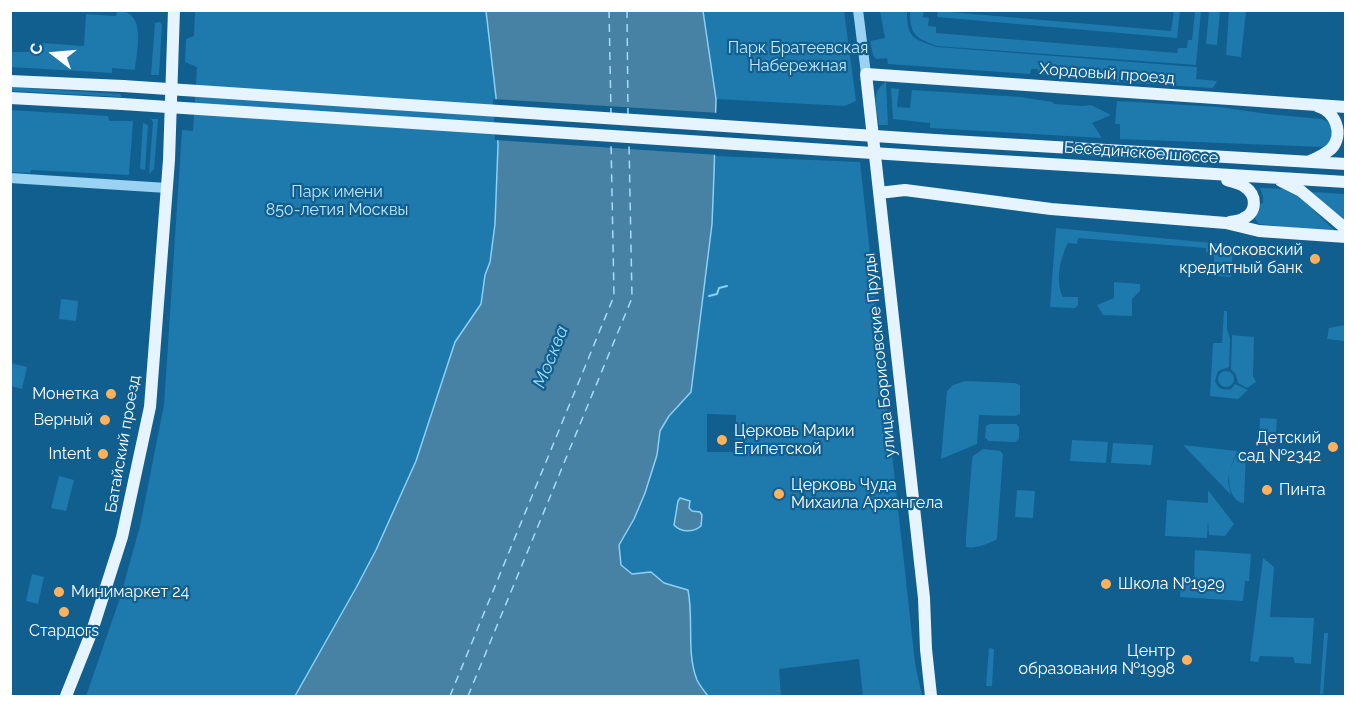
<!DOCTYPE html>
<html>
<head>
<meta charset="utf-8">
<style>
	body { margin:0 }
	#map { position:relative; width:1356px; height:707px; overflow:hidden; background:#105f8f; font-family:Raleway,sans-serif }
	canvas { display:block }
	.frame { position:absolute; inset:0; border:12px solid #fff; pointer-events:none }
	.north { position:absolute; left:24px; top:24px; width:60px; height:60px; -webkit-text-stroke:4px #105f8f; paint-order:stroke; rotate:286deg; font-size:16px; font-weight:700; line-height:24px; text-align:center; color:#fff }
	.north::after { content:''; display:block; margin:auto; width:21px; height:27px; background:#fff; clip-path:polygon(50% 0,100% 100%,50% 72%,0 100%) }
</style>
</head>
<body>
<div id="map">
<canvas width="1356" height="707"></canvas>
<div class="frame"></div>
<div class="north">С</div>
</div>
<script>
const g = document.querySelector('canvas').getContext('2d');
g.lineJoin = 'round';
function fillPath(path, color) { g.fillStyle = color; g.fill(path, 'evenodd'); }
function stroke(path, color, width, dash) { g.strokeStyle = color; g.lineWidth = width; g.lineCap = dash ? 'butt' : 'round'; g.setLineDash(dash || []); g.stroke(path); }
function label(font, color, halo, rows, align = 'center') {
  g.font = font + ' Raleway,sans-serif'; g.lineWidth = 4.5; g.setLineDash([]); g.textBaseline = 'middle'; g.strokeStyle = halo; g.fillStyle = color; for (const [text, x, y, turn = 0] of rows) {
    g.save(); g.translate(x, y); g.rotate((+turn || 0) * Math.PI / 180); g.textAlign = isNaN(turn) ? turn : align; if (halo) g.strokeText(text, 0, 0); g.fillText(text, 0, 0); g.restore();
  }
}
fillPath(new Path2D(`
	M117 11C147 10 137 51 135 70L112 68V73L11 67V52H41L42 43 84 46 86 14 116 16Z
	M195 11H486L496 97 498 146 495 224 490 262 485 275 481 304 455 342 416 461 376 550 356 588 295 696H86L120 598 140 526 164 405 182 130 193 131 197 67 185 62 186 39 194 36Z
	M703 11H844L856 101 845 106 716 99Z
	M880 11H907C907 38 913 39 937 47L1197 67 1196 79 1217 81 1213 88 1116 82 1038 74V69H1031L1030 74 888 64 887 58 876 59 873 55 870 41 885 38Z
	M910 11H924L923 17 929 18 928 26 936 27V33L1177 53 1178 48H1187L1188 40H1192L1195 11H1201L1196 65 937 46C915 38 910 35 910 11Z
	M938 11 1171 31 1174 11H1180L1177 38 937 17Z
	M1209 11H1220L1217 45 1206 44Z
	M1229 11H1246L1241 57 1226 55Z
	M160 22 162 25 159 75H151L155 23Z
	M886 82 888 125H879C877 109 870 91 886 82Z
	M10 87 120 94 122 97 11 91Z
	M891 88 899 89 897 107 910 108 912 90 1021 97 1052 102 1054 104 1082 106 1091 105 1111 115 1092 123 1102 138 930 128V123L893 119Z
	M1117 101 1219 107 1268 114 1321 119 1327 121 1333 129 1330 143 1324 147 1120 139V124H1115Z
	M10 110 108 116 109 121H133L129 175 31 170 30 173 11 172Z
	M151 119H158L154 169 149 174 153 122Z
	M143 123 148 125 145 170 140 169Z
	M715 156 860 162 915 663 922 696H863L859 659 779 669 781 696H708C704 691 700 686 697 680 686 653 694 620 688 591L664 583 651 572 632 574 621 565 619 545 634 519 645 493 657 455 660 431 669 416 691 392 712 224ZM707 414 736 415 735 452H707Z
	M1260 188 1292 189 1334 230 1333 232 1259 224 1255 219 1260 204 1263 203V196Z
	M1312 192 1345 194V224Z
	M1056 228 1233 245 1231 277 1218 276 1219 263 1214 262V253L1206 252V248L1078 238 1077 244 1068 243C1060 258 1055 282 1063 297H1078V305L1075 308 1050 307Z
	M1114 282 1140 284V291L1132 299V316L1103 315 1097 305 1114 298Z
	M61 299 78 301 76 321 59 319Z
	M1224 311H1227V329L1230 339 1229 367 1218 371 1215 381C1218 389 1223 391 1231 389L1235 384 1248 390 1238 399 1210 396 1213 343H1222Z
	M1345 325V341L1327 339 1329 328Z
	M1232 335 1254 337 1253 376 1256 382 1247 388 1238 383 1236 375 1231 369Z
	M11 363 27 367 22 389 11 386Z
	M1218 379a8 8 0 1 1 16 0a8 8 0 1 1-16 0Z
	M966 381 1015 383 1020 385V414L1015 416 979 415 977 444 941 459 947 391 953 385Z
	M1260 418 1277 419 1275 443 1259 442Z
	M990 424H1016L1019 427V439L1015 442 989 441 985 438 986 426Z
	M1072 440 1108 442 1106 463 1070 461Z
	M1113 443 1153 445 1151 465 1111 463Z
	M1183 445 1237 451 1229 472 1238 451 1246 452 1244 503C1230 501 1229 485 1229 474L1228 481 1231 495Z
	M983 449 1000 451 1003 454 997 537 996 540C987 544 976 549 966 547V536L972 460 973 456Z
	M59 476 74 480 66 511 51 508Z
	M1017 490 1035 491 1033 518 1015 517Z
	M1208 490 1234 524 1225 536 1209 535 1208 521 1207 538 1165 536 1167 500 1208 503Z
	M1195 550 1251 554 1249 581H1245L1243 601 1180 597 1181 578H1194Z
	M1263 558 1274 567 1270 617 1314 618 1311 664 1295 663 1293 657 1260 656 1258 662 1250 661Z
	M32 574 44 577 38 604 26 601Z
	M1324 633H1328L1323 694H1320Z
	M989 648 994 649 992 686H986Z`), '#1e79ad');
const water = new Path2D(`
	M486 11H703L716 99 714 174 712 224 691 392 669 416 660 431 657 455 645 493 634 519 619 545 621 565 632 574 651 572 664 583 688 590C694 620 686 652 697 680 700 686 704 691 708 696H295L356 588 376 550 416 461 455 342 481 304 485 275 490 262 495 224 498 146 496 97Z
	M680 498 690 501 689 508 692 511 700 512 702 515 701 526C694 532 681 533 674 525L678 501Z`);
fillPath(water, '#4781a4');
stroke(water, '#8bd1f7', 1.5);
fillPath(new Path2D(`
	M493 99 719 113 718 155 495 140Z`), '#105f8f');
stroke(new Path2D(`
	M709 296 717 294 719 288 727 286`), '#8bd1f7', 2);
stroke(new Path2D(`
	M609 10 611 113
	M627 10 628 115
	M450 696 614 296 611 142
	M468 696 632 298 629 143`), '#a5dcfa', 1.5, [8, 6]);
stroke(new Path2D(`
	M858 10 866 74
	M10 178 167 188`), '#99d2f3', 10);
stroke(new Path2D(`
	M10 81 123 86
	M10 98 122 104
	M935 140 1346 164
	M934 157 1346 182
	M1310 161C1317 158 1325 154 1331 149 1345 134 1335 111 1317 106
	M1227 180C1233 182 1240 183 1245 187 1257 195 1257 212 1244 218 1240 221 1235 221 1230 222
	M1281 181 1301 191 1346 229
	M879 193 905 190 1051 209 1226 223 1259 231 1346 237
	M66 696 92 631 122 537 150 407 169 160 174 10
	M931 696 926 649 924 598 866 74 1346 107`), '#e5f4ff', 12);
stroke(new Path2D(`
	M123 86 935 140
	M122 104 934 157`), '#e5f4ff', 12);
for (const [x, y, r, color] of [
	[1315,259,6,"#ffb25b"],
	[111,394,6,"#ffb25b"],
	[105,420,6,"#ffb25b"],
	[722,440,6,"#ffb25b"],
	[1333,447,6,"#ffb25b"],
	[103,454,6,"#ffb25b"],
	[1267,490,6,"#ffb25b"],
	[779,494,6,"#ffb25b"],
	[1106,584,6,"#ffb25b"],
	[59,592,6,"#ffb25b"],
	[64,612,6,"#ffb25b"],
	[1187,660,6,"#ffb25b"]
]) { const dot = new Path2D(); dot.arc(x, y, r, 0, 2 * Math.PI); g.fillStyle = color; g.fill(dot); stroke(dot, '#105f8f', 2); }
label('16px', '#c1e7fd', '#105f8f', [
	["Парк Братеевская",798,48],
	["Набережная",798,66],
	["Парк имени",337,192],
	["850-летия Москвы",337,210]
]);
label('16px', '#fff', '#105f8f', [
	["Хордовый проезд",1107,74,4],
	["Бесединское шоссе",1141,153,4],
	["улица Борисовские Пруды",880,355,-96],
	["Батайский проезд",123,444,-80]
]);
label('16px', '#fff', '#105f8f', [
	["Московский",1303,250],
	["кредитный банк",1303,268],
	["Монетка",99,394],
	["Верный",93,420],
	["Церковь Марии",734,431,"left"],
	["Египетской",734,449,"left"],
	["Детский",1321,438],
	["сад №2342",1321,456],
	["Intent",91,454],
	["Церковь Чуда",791,485,"left"],
	["Михаила Архангела",791,503,"left"],
	["Пинта",1279,490,"left"],
	["Школа №1929",1118,584,"left"],
	["Минимаркет 24",71,592,"left"],
	["Стардогs",64,631,"center"],
	["Центр",1175,651],
	["образования №1998",1175,669]
], 'right');
label('italic 18px', '#a5dcfa', '#105f8f', [
	["Москва",551,357,-68]
]);
</script>
</body>
</html>
